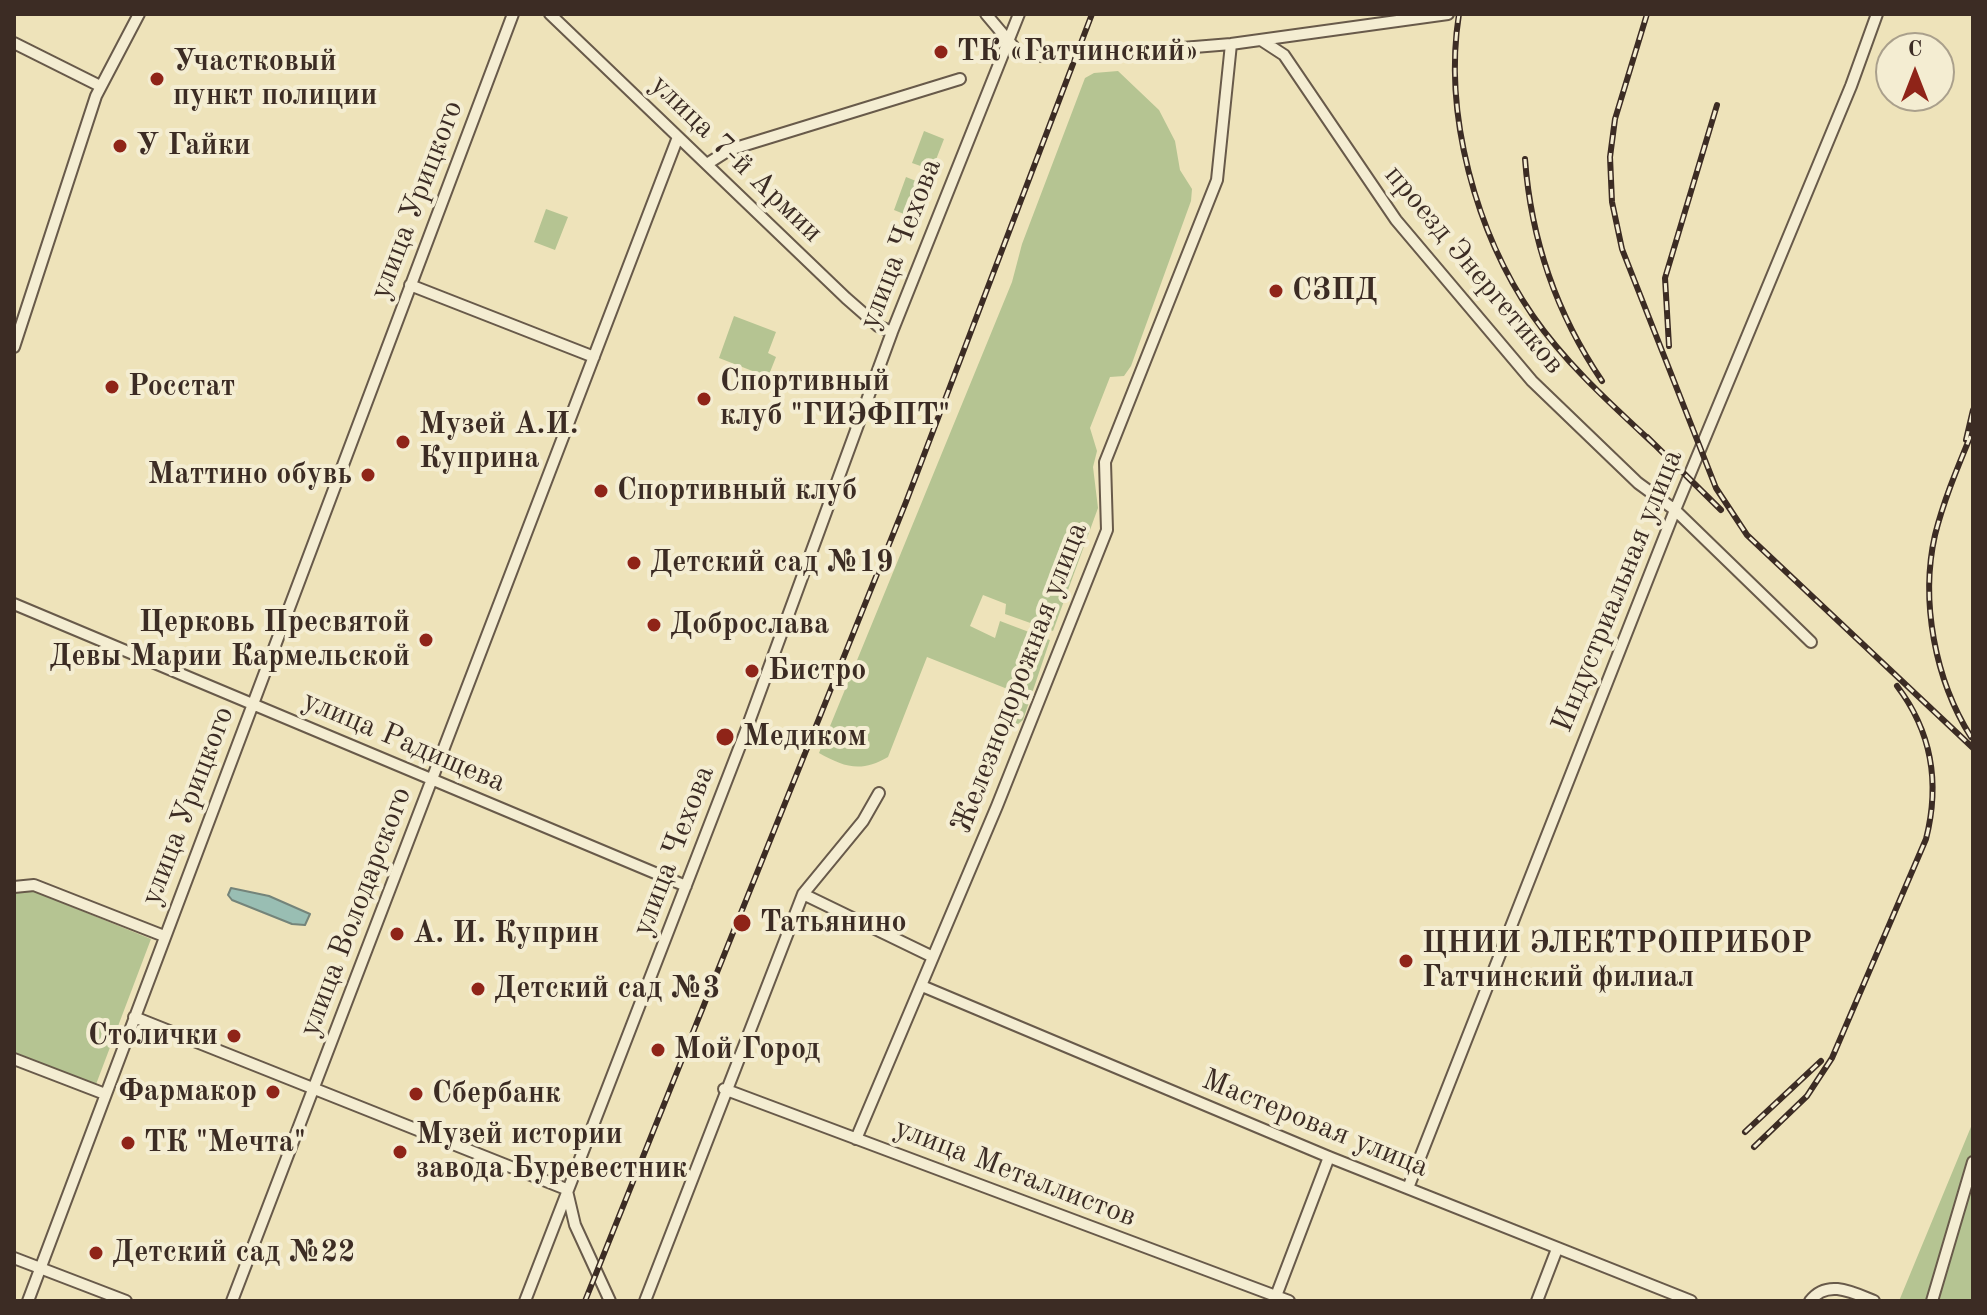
<!DOCTYPE html>
<html>
<head>
<meta charset="utf-8">
<style>
	body { margin:0 }
	#map { position:relative; width:1987px; height:1315px; overflow:hidden; background:#eee3ba; font-family:"Old Standard TT",serif }
	canvas { display:block }
	.frame { position:absolute; inset:0; border:16px solid #3c2c24; pointer-events:none }
	.north { position:absolute; left:1875px; top:32px; width:80px; height:80px; box-sizing:border-box; background:#f4edd2; border:2px solid #aaa08c; border-radius:50%; rotate:0deg; font-size:22px; font-weight:700; line-height:32px; text-align:center; color:#3c2c24 }
	.north::after { content:''; display:block; margin:auto; width:28px; height:36px; background:#8f2418; clip-path:polygon(50% 0,100% 100%,50% 72%,0 100%) }
</style>
</head>
<body>
<div id="map">
<canvas width="1987" height="1315"></canvas>
<div class="frame"></div>
<div class="north">С</div>
</div>
<script>
const g = document.querySelector('canvas').getContext('2d');
g.lineJoin = 'round';
function fillPath(path, color) { g.fillStyle = color; g.fill(path, 'evenodd'); }
function stroke(path, color, width, dash) { g.strokeStyle = color; g.lineWidth = width; g.lineCap = dash ? 'butt' : 'round'; g.setLineDash(dash || []); g.stroke(path); }
function label(font, color, halo, rows, align = 'center') {
  g.font = font + ' "Old Standard TT",serif'; g.lineWidth = 8; g.setLineDash([]); g.textBaseline = 'middle'; g.strokeStyle = halo; g.fillStyle = color; for (const [text, x, y, turn = 0] of rows) {
    g.save(); g.translate(x, y); g.rotate((+turn || 0) * Math.PI / 180); g.textAlign = isNaN(turn) ? turn : align; if (halo) g.strokeText(text, 0, 0); g.fillText(text, 0, 0); g.restore();
  }
}
fillPath(new Path2D(`
	M1118 71 1159 110 1175 141 1180 170 1192 189 1191 201 1131 366 1124 376 1110 377 1090 428 1097 451 1093 467 1098 508 1053 631 1005 614 1006 604 983 595 970 626 995 638 1000 621 1050 640 1023 720 1017 725 1004 721 1015 692 927 657 888 757C861 773 844 767 819 753L1012 282 1022 244 1085 78 1094 73Z
	M924 131 944 139 932 170 912 163Z
	M906 177 926 185 914 218 894 210Z
	M546 209 568 217 555 250 534 242Z
	M734 316 776 332 768 353 776 357 768 377 719 358Z
	M28 889 151 939 95 1087 14 1054V892Z
	M1973 1122V1301H1899Z`), '#b5c492');
const water = new Path2D(`
	M231 888 269 896 310 914 305 925 292 924 232 900 228 895Z`);
fillPath(water, '#99beb3');
stroke(water, '#74847a', 2);
const minor = new Path2D(`
	M550 14 846 298 878 326 892 332
	M986 14 1018 52 1036 56 1109 54 1231 44 1448 14
	M1261 40 1284 55 1396 220 1532 381 1638 483 1675 510 1811 642
	M14 43 100 86
	M707 164 729 150 960 79
	M410 285 594 357
	M14 347 96 96 139 14
	M14 604 686 886
	M14 887 34 885 164 936
	M803 894 933 957
	M922 986 1329 1157 1691 1301
	M134 1017 566 1189
	M14 1059 105 1094
	M724 1089 1289 1301
	M856 1139 997 806 1107 530 1105 462 1217 180 1231 44
	M1408 1188 1675 510 1851 86 1877 14
	M567 1191 575 1225 610 1301
	M14 1258 126 1301
	M1276 1296 1329 1157
	M28 1301 513 14
	M232 1301 678 137
	M525 1301 745 733 892 332 1019 14
	M645 1301 803 894 863 821 879 793
	M1537 1301 1557 1249
	M1810 1301C1827 1279 1852 1292 1874 1301
	M1932 1301 1973 1162`);
stroke(minor, '#685a4a', 14);
stroke(minor, '#f4edd2', 10);
const rail = new Path2D(`
	M1459 14C1443 114 1476 233 1533 316 1566 364 1613 406 1655 445
	M1647 14 1615 119 1610 157 1612 202 1622 249 1716 488 1747 535 1973 748
	M1525 159C1531 240 1556 313 1602 381
	M1669 346 1665 278 1717 105
	M1647 437 1721 510
	M1966 440 1973 410
	M1971 737C1935 680 1920 601 1935 535 1944 499 1959 464 1973 430
	M1745 1132 1821 1061
	M1754 1147 1807 1096 1832 1058 1926 839C1940 784 1932 732 1897 686
	M585 1301 906 502 1092 14`);
stroke(rail, '#3c2c24', 6);
stroke(rail, '#f4edd2', 3, [9]);
for (const [x, y, r, color] of [
	[941,52,8,"#8f2418"],
	[157,79,8,"#8f2418"],
	[120,146,8,"#8f2418"],
	[1276,291,8,"#8f2418"],
	[112,387,8,"#8f2418"],
	[704,399,8,"#8f2418"],
	[403,442,8,"#8f2418"],
	[368,475,8,"#8f2418"],
	[601,491,8,"#8f2418"],
	[634,563,8,"#8f2418"],
	[654,625,8,"#8f2418"],
	[426,640,8,"#8f2418"],
	[752,671,8,"#8f2418"],
	[725,737,10,"#8f2418"],
	[742,923,10,"#8f2418"],
	[397,934,8,"#8f2418"],
	[1406,961,8,"#8f2418"],
	[478,989,8,"#8f2418"],
	[234,1036,8,"#8f2418"],
	[658,1050,8,"#8f2418"],
	[273,1092,8,"#8f2418"],
	[416,1094,8,"#8f2418"],
	[128,1143,8,"#8f2418"],
	[400,1152,8,"#8f2418"],
	[96,1253,8,"#8f2418"]
]) { const dot = new Path2D(); dot.arc(x, y, r, 0, 2 * Math.PI); g.fillStyle = color; g.fill(dot); stroke(dot, '#f4edd2', 3); }
label('bold 30px', '#3c2c24', '#f4edd2', [
	["ТК «Гатчинский»",957,52],
	["Участковый",173,62],
	["пункт полиции",173,96],
	["У Гайки",136,146],
	["СЗПД",1292,291],
	["Спортивный",720,382],
	["клуб \"ГИЭФПТ\"",720,416],
	["Росстат",128,387],
	["Музей А.И.",419,425],
	["Куприна",419,459],
	["Маттино обувь",352,475,"right"],
	["Спортивный клуб",617,491],
	["Детский сад №19",650,563],
	["Церковь Пресвятой",410,623,"right"],
	["Девы Марии Кармельской",410,657,"right"],
	["Доброслава",670,625],
	["Бистро",768,671],
	["Медиком",743,737],
	["Татьянино",760,923],
	["А. И. Куприн",413,934],
	["ЦНИИ ЭЛЕКТРОПРИБОР",1422,944],
	["Гатчинский филиал",1422,978],
	["Детский сад №3",494,989],
	["Столички",218,1036,"right"],
	["Мой Город",674,1050],
	["Фармакор",257,1092,"right"],
	["Сбербанк",432,1094],
	["Музей истории",416,1135],
	["завода Буревестник",416,1169],
	["ТК \"Мечта\"",144,1143],
	["Детский сад №22",112,1253]
], 'left');
label('30px', '#3c2c24', '#f4edd2', [
	["улица 7-й Армии",736,159,44],
	["улица Урицкого",417,200,-69],
	["улица Чехова",901,244,-69],
	["проезд Энергетиков",1474,270,50],
	["Индустриальная улица",1618,591,-68],
	["Железнодорожная улица",1020,678,-69],
	["улица Радищева",404,742,23],
	["улица Урицкого",188,806,-69],
	["улица Чехова",674,851,-69],
	["улица Володарского",356,912,-69],
	["Мастеровая улица",1315,1124,22],
	["улица Металлистов",1015,1173,21]
]);
</script>
</body>
</html>
